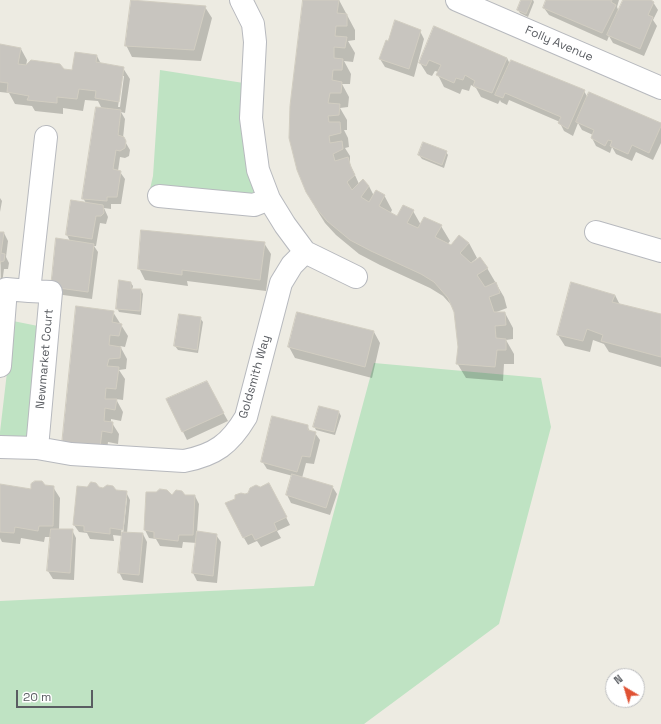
<!DOCTYPE html>
<html>
<head>
<meta charset="utf-8">
<style>
	body { margin:0 }
	#map { position:relative; width:661px; height:724px; overflow:hidden; background:#edebe2; font-family:"Space Grotesk",sans-serif }
	canvas { display:block }
	.north { position:absolute; left:605px; top:668px; width:40px; height:40px; box-sizing:border-box; background:#fff; border:1px solid #bdbec0; border-radius:50%; rotate:322deg; font-size:11px; font-weight:700; line-height:16px; text-align:center; color:#5a5d62 }
	.north::after { content:''; display:block; margin:auto; width:14px; height:18px; background:#e05234; clip-path:polygon(50% 0,100% 100%,50% 72%,0 100%) }
	.scale { position:absolute; left:16px; top:690px; width:77px; height:18px; box-sizing:border-box; border:2px solid #5a5d62; border-top:0; padding-left:5px; font-size:12px; line-height:14px; white-space:nowrap; color:#5a5d62; -webkit-text-stroke:3px #fff; paint-order:stroke }
</style>
</head>
<body>
<div id="map">
<canvas width="661" height="724"></canvas>
<div class="north">N</div>
<div class="scale">20 m</div>
</div>
<script>
const g = document.querySelector('canvas').getContext('2d');
g.lineJoin = 'round';
function fillPath(path, color) { g.fillStyle = color; g.fill(path, 'evenodd'); }
function stroke(path, color, width, dash) { g.strokeStyle = color; g.lineWidth = width; g.lineCap = dash ? 'butt' : 'round'; g.setLineDash(dash || []); g.stroke(path); }
function label(font, color, halo, rows, align = 'center') {
  g.font = font + ' "Space Grotesk",sans-serif'; g.lineWidth = 3; g.setLineDash([]); g.textBaseline = 'middle'; g.strokeStyle = halo; g.fillStyle = color; for (const [text, x, y, turn = 0] of rows) {
    g.save(); g.translate(x, y); g.rotate((+turn || 0) * Math.PI / 180); g.textAlign = isNaN(turn) ? turn : align; if (halo) g.strokeText(text, 0, 0); g.fillText(text, 0, 0); g.restore();
  }
}
fillPath(new Path2D(`
	M160 70 250 84 264 196 252 202 150 189 153 176Z
	M13 321 43 327 31 444 0 442V432Z
	M374 363 541 378 551 427 499 624 364 724H0V601L314 586Z`), '#bfe3c3');
fillPath(new Path2D(`
	M304 0H339L355 30V40L348 41 355 53 353 62 344 61 351 74 350 84H342L349 97 348 107 340 108 347 120V130H344L348 138 349 147 345 148 350 156V164L359 184 369 186 374 196 384 195 392 210 390 214 397 218 413 211 421 225 424 218 441 226 450 241 447 245 451 247 469 243 477 258 472 262 487 268 504 297 507 308 494 313H505L513 328V339L506 340 514 354V364H504L503 381 466 378 457 363 459 346 455 312 453 307 443 296 430 288 380 265 359 254 336 235 325 223 315 207Z
	M522 0H533L534 2 528 17 520 13 518 10Z
	M547 0H619L617 7 619 12 624 0H648L653 2 658 10 653 20 657 26 644 56 613 43 609 36 607 41 549 15 544 8Z
	M205 7 212 18 201 61 132 57 126 45Z
	M435 27 507 58 510 64 584 91 588 98 661 124V143L653 160 636 152 632 161 616 154 612 147 610 153 596 146 592 138 593 135 582 130 578 123 573 136 564 131 560 123V122L509 100 507 105 501 102 500 100 498 104 481 97 476 88 471 85 469 91 462 89 460 94 444 87 438 75 439 72 435 71 432 76 427 74 420 63Z
	M420 31 424 39 414 77 385 67 380 59 389 42Z
	M0 45 21 49 27 60 26 67 73 72 97 56 101 64 123 68 130 79 125 113 121 112 125 119 123 138 130 150 129 156 125 158 120 157 118 171 120 172 125 179 121 204H111V209L104 208 108 217 106 224 100 223 96 246H94L98 252 92 299 56 294 70 241 67 235 72 201 86 203 83 198 102 109 98 101 85 100 83 111 63 108V114L35 111 32 106 15 104 9 93 0 92ZM122 76H124L120 107H118Z
	M446 152 448 155 444 168 422 159 419 155Z
	M0 198 2 201 0 212Z
	M0 233H4L8 241 6 257 9 263 8 269H4L1 291Z
	M264 243 271 254 266 291 187 281 188 286 145 280 139 268Z
	M131 283 133 286 132 290H141L143 294 141 315 119 312 117 308Z
	M615 295 620 305 661 315V367L609 352 604 344 593 340 590 352 565 346 558 335Z
	M113 312 128 336 125 347 120 346 127 359 126 369 119 370 125 379 123 400 116 399 123 412 121 421 111 419V423H112L119 434 118 444 108 442 106 459 69 455Z
	M200 318 203 322 198 353 178 350 175 346Z
	M374 332 380 343 372 378 295 358 289 347Z
	M206 382 228 421 187 440 167 399Z
	M320 407 339 412 341 416 335 435 316 430 314 426Z
	M307 426 310 431 315 433 320 440 314 464 306 463 302 478 332 486 337 494 330 515 291 503 287 495 293 476 267 469 262 461Z
	M0 485 32 490 44 486 53 487 60 498 59 530H72L76 538 74 580 53 579 48 571 52 537H45L44 542 21 538 20 544 2 542 0 538Z
	M99 488 126 492 130 500 127 533 143 534 147 542 143 583 123 580 119 572 122 536 113 535 114 541 90 539 87 533 79 532 74 525ZM125 498H127L123 535 121 534Z
	M273 492 290 525 277 531 281 538 261 547 257 541 248 545 244 538 245 496Z
	M172 496H195L199 504 197 532 216 535 221 542 217 583 197 581 193 573 197 543 183 542 182 548 160 546 156 539 149 538 145 530Z`), '#0003');
const building = new Path2D(`
	M131 0 206 6 194 50 125 46Z
	M303 0H339L337 13 347 14V26H336L335 36 347 37 345 48 334 47V58L343 59 342 70H333L332 80 342 82 341 93H330L328 103 340 104 339 115 328 116 329 122H340L341 133 329 136 330 143 342 141 343 149 333 154 335 161 348 157 351 167 355 175 347 182 352 190 363 179 369 186 361 197 369 202 376 190 385 195 379 206 397 216 403 205 414 210 407 223 418 228 424 217 442 225 435 237 451 245 459 235 469 243 460 253 471 263 480 257 488 268 477 275 485 287 496 282 500 293 489 297 494 312H505L506 325 495 326 496 338 506 339V350H497L495 367 456 364 458 347 454 312 448 298 434 282 421 274 371 251 350 240 327 221 316 208 306 192 297 170 289 138 290 106Z
	M521 0H532L526 14 517 10Z
	M546 0H612L611 2 616 5 602 33 543 8Z
	M623 0H651L654 2 648 15 653 17 640 49 607 35Z
	M395 20 421 30 409 69 379 59 386 40 388 41Z
	M434 26 507 58 492 93 473 86 475 81 465 75 463 80 456 78 454 83 436 75 441 65 429 60 426 66 419 63Z
	M0 44 21 48 18 64 26 65 31 60 60 64 64 69 72 70 75 52 97 55 96 62 124 67 119 102 95 98 96 91 79 89 77 99 57 97V103L27 100 29 96 7 92 8 83 0 82Z
	M511 60 585 90 568 129 558 123 561 117 505 93 503 98 495 95Z
	M589 92 661 123V126L649 153 632 145 628 154 610 146 612 141 608 140 605 146 591 138 594 130 576 122Z
	M96 107 121 110 118 135 124 137 126 141 125 148 120 151 116 150 113 169 121 171 117 197H107V201L82 199Z
	M423 142 447 151 442 165 418 155Z
	M71 200 103 205 104 213 101 216H96L92 239 66 235Z
	M141 230 265 242 260 280 182 270V275L138 269Z
	M0 232H4L1 253 5 254 4 261 0 262V264Z
	M56 238 94 244 88 292 51 287Z
	M119 280 131 282V289H141L140 311 116 309Z
	M571 282 615 295 612 302 661 314V357L601 341 603 335 587 329 583 341 557 335Z
	M76 306 114 311 112 322 122 324 119 336 110 335 109 345 121 347 120 358 109 359 107 366 119 367 116 389 106 388 105 399H117L115 410 105 408 104 421 113 422 112 433 102 431 100 448 62 444Z
	M297 312 374 331 365 367 288 347Z
	M179 314 201 317 197 350 174 346Z
	M207 381 224 413 182 432 166 399Z
	M319 406 339 411 334 432 313 427Z
	M272 416 308 425V430L316 432 310 457 302 456 297 472 261 462Z
	M292 474 333 486 326 508 286 495Z
	M35 481H42L45 485 54 486 53 526H39L38 531 15 527 14 533 0 532V484L31 489V484Z
	M91 482 96 483 99 487 103 488 107 485 113 486 116 490 127 491 123 530 110 528V534L84 531V526L73 525 77 486 87 487Z
	M269 483 287 517 274 523 277 530 255 540 252 534 243 538 225 503 235 499V495L241 493 245 494 248 493 250 488 256 485 260 487Z
	M160 489 167 490 172 495 176 490 182 491 185 495H195L193 535H179L178 541 154 538V532L144 530 146 492H156Z
	M51 529H73L70 573 47 571Z
	M197 531 217 534 213 576 192 573Z
	M122 532 143 533 139 575 118 573Z`);
fillPath(building, '#c8c5bf');
stroke(building, '#d1cdc1', 1);
const minor = new Path2D(`
	M457 0 661 88
	M159 196 254 205 269 199
	M596 232 661 251
	M305 252 356 277
	M0 366 6 289 29 291
	M0 447 37 448 71 454 184 461C215 455 230 444 246 417L281 283 292 265 305 252 285 225 269 199 258 170 251 118 255 42 253 24 241 0
	M37 448 51 292 29 291 46 137`);
stroke(minor, '#b7b9be', 24);
stroke(minor, '#fff', 22);
label('12px', '#5a5d62', '#fff', [
	["Folly Avenue",559,44,23],
	["Newmarket Court",45,359,-85],
	["Goldsmith Way",255,377,-74]
]);
</script>
</body>
</html>
